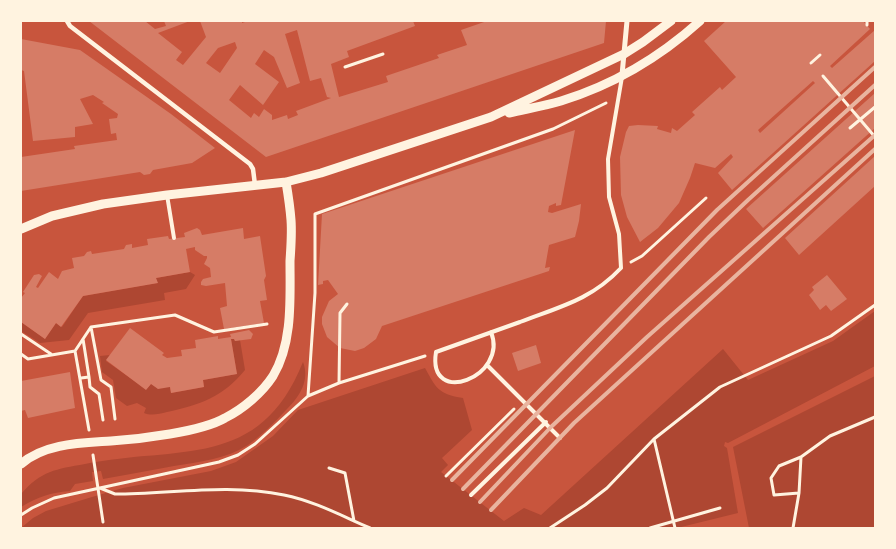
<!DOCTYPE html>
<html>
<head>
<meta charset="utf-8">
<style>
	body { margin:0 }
	#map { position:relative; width:896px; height:549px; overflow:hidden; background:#c8553d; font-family:"Fira Sans",sans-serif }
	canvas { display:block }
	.frame { position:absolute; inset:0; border:22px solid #fff3e0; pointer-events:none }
</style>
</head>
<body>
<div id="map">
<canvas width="896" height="549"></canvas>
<div class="frame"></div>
</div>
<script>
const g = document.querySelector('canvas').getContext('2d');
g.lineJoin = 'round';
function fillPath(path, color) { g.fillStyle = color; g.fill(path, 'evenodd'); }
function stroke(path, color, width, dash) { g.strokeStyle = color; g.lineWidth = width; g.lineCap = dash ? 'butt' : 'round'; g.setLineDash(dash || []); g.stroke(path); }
fillPath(new Path2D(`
	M190 272 195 275 186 289 164 293 165 300 88 313 69 340 40 343 21 331V322L45 339 56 323 62 327 83 296 157 283 156 278Z
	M875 311V366L728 443 725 442 724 446 727 448 738 513 677 528H21L33 518 46 511 92 497 123 488 211 471 236 462 273 436 298 410 425 368C436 388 438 394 463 398L472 430 442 458 448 465 441 472 504 521 524 508 541 515 723 349 748 380 833 341Z
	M231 339H234L235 341 240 340 245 370C223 397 200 405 167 412 159 414 151 416 144 413L146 408 137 403 127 406 116 398 113 380 102 372 100 356 110 355 106 361 146 389 151 384 170 387 171 393 204 387 203 380 237 374Z
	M303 362C310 380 300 396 287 409 275 422 262 435 248 445 226 459 199 462 174 466 151 470 127 475 103 479L101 471 92 472 93 481 75 484 70 491C50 493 39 496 21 507V494C41 471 56 469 85 464 179 445 259 471 303 362Z
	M875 376V528H749L733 447Z`), '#ae4732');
fillPath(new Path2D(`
	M89 21H145L155 29 166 26 164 21H190L158 33 182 52 176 60 183 65 206 37 200 21H242V23L248 21H413L415 26 347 51 349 57 331 64 339 97 388 82 386 76 439 58 437 55 467 45 461 30 487 21H606L604 43 266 157ZM297 30 310 81 321 78 327 97 331 98 296 111 298 115 288 119 287 115 272 120V115L264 109 259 117 254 113 251 118 229 100 240 85 263 105 279 82 255 64 264 50 274 57 287 88 300 83 285 34ZM235 42 237 48 220 73 206 63 218 48Z
	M726 21H863L870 29 830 66 832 68 875 30V61L732 190 718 173 733 157 731 154 715 168 695 163 690 178 679 203 658 228 640 242 627 217 621 195 620 157 626 132 629 126 638 125 658 126 657 129 671 133 672 128 677 131 695 115 692 112 720 87 722 90 736 77 704 41ZM813 81 815 83 760 133 758 130Z
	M21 39 80 50 171 114 215 148 192 163 153 170 150 174 144 175 140 172 21 191V157L75 149 74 146 117 140 116 133 111 134 109 119 117 118 118 114 102 103 104 102 93 95 80 99 93 124 75 127V137L33 141 24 71 21 70Z
	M875 93V128L763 228 746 209Z
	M575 130 561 205 556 206V203L549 206 548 212 552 213 581 204 579 221 575 237 549 245 545 268 550 267 549 271 382 326 376 339 364 348 355 351 340 348 327 337 322 324V317L329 301 338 294 328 280 323 281V284L318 285 322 214Z
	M875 156V186L799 255 785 238Z
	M197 228 200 230 202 235 243 228 244 239 260 236 266 276 264 280 267 300 260 301 264 323 224 329 220 308 227 306 225 283 206 286 201 285V282L203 279 211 277 210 268 204 264 207 258V256H204L195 250V247L186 249 190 272 156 278 158 283 83 296 61 327 56 323 45 339 21 322V298L25 293 23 292 34 275 39 274 42 276 36 287 38 288 49 272 58 279 62 271 74 268 72 258 84 256 87 252 91 251 92 254 124 249 126 245 132 244V248L148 245 147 239 168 236 169 239 185 237 184 233Z
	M827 275 847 299 831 311 826 305 820 310 809 295 814 290 812 287Z
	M130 328 164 353 162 355 167 358 182 356 181 350 196 348 195 340 218 336V339L231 337 230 334 249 330 253 334 251 339 235 341 234 339H231L237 374 203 380 204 387 171 393 170 387 158 389 151 384 146 390 106 360Z
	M536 345 541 363 518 371 512 353Z
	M70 372 75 408 28 418 25 410 21 411V381Z`), '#d67c66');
stroke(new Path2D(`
	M867 25V21
	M811 63 820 55
	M345 67 383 54
	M823 76 875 137
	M850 128 875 107
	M631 262 642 256 706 198
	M91 327 101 380 111 387 115 419
	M21 334 51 354
	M21 354 28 359 75 351
	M89 377 90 387 99 394 103 420
	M81 378 89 377 83 339
	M339 383 340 313 347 304
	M308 396 339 383 425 356
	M89 430 75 351 91 327 175 315 214 332 267 324
	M654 439 675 528
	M93 455 103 522
	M329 468 345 473 354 521
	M446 476 514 409
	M100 488 115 494C171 494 228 483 284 495 314 501 342 516 370 528
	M799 493 774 495 771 478 779 466 801 457
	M21 515 32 508 54 498 219 462 238 455 255 444 308 396 315 293V214L553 129 606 103
	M550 528 585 505 607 488 654 439 720 387 831 336 875 305
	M650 528 720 508
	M793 528 799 493 801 457 830 436 875 417`), '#fff3e0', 3);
stroke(new Path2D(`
	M167 195 174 238
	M491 332C509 377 427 408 436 352 464 342 492 332 520 322 559 307 591 300 621 268L619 234 609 197 608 159 622 77
	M487 365 560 438
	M471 495 546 422`), '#fff3e0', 4);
stroke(new Path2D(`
	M67 21 70 26 250 164 253 169 255 185`), '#fff3e0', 4.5);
stroke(new Path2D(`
	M622 75 627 21`), '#fff3e0', 5);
stroke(new Path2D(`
	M509 113C526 109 544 106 561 101 613 85 660 57 700 21
	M21 229 52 216 103 204 167 195 286 182 321 173 491 117 624 54 643 42 671 21
	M21 464C45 443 82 443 111 441 140 439 201 432 225 418 243 409 262 393 273 376 293 343 290 298 290 261 291 247 292 233 291 220 290 207 288 194 286 182`), '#fff3e0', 9);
stroke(new Path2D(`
	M452 480 717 210 875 67
	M463 489 709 237 748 200 875 85
	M480 502 551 427 647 337 875 135
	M491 510 574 423 875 149`), '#e9b49f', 4);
</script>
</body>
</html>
